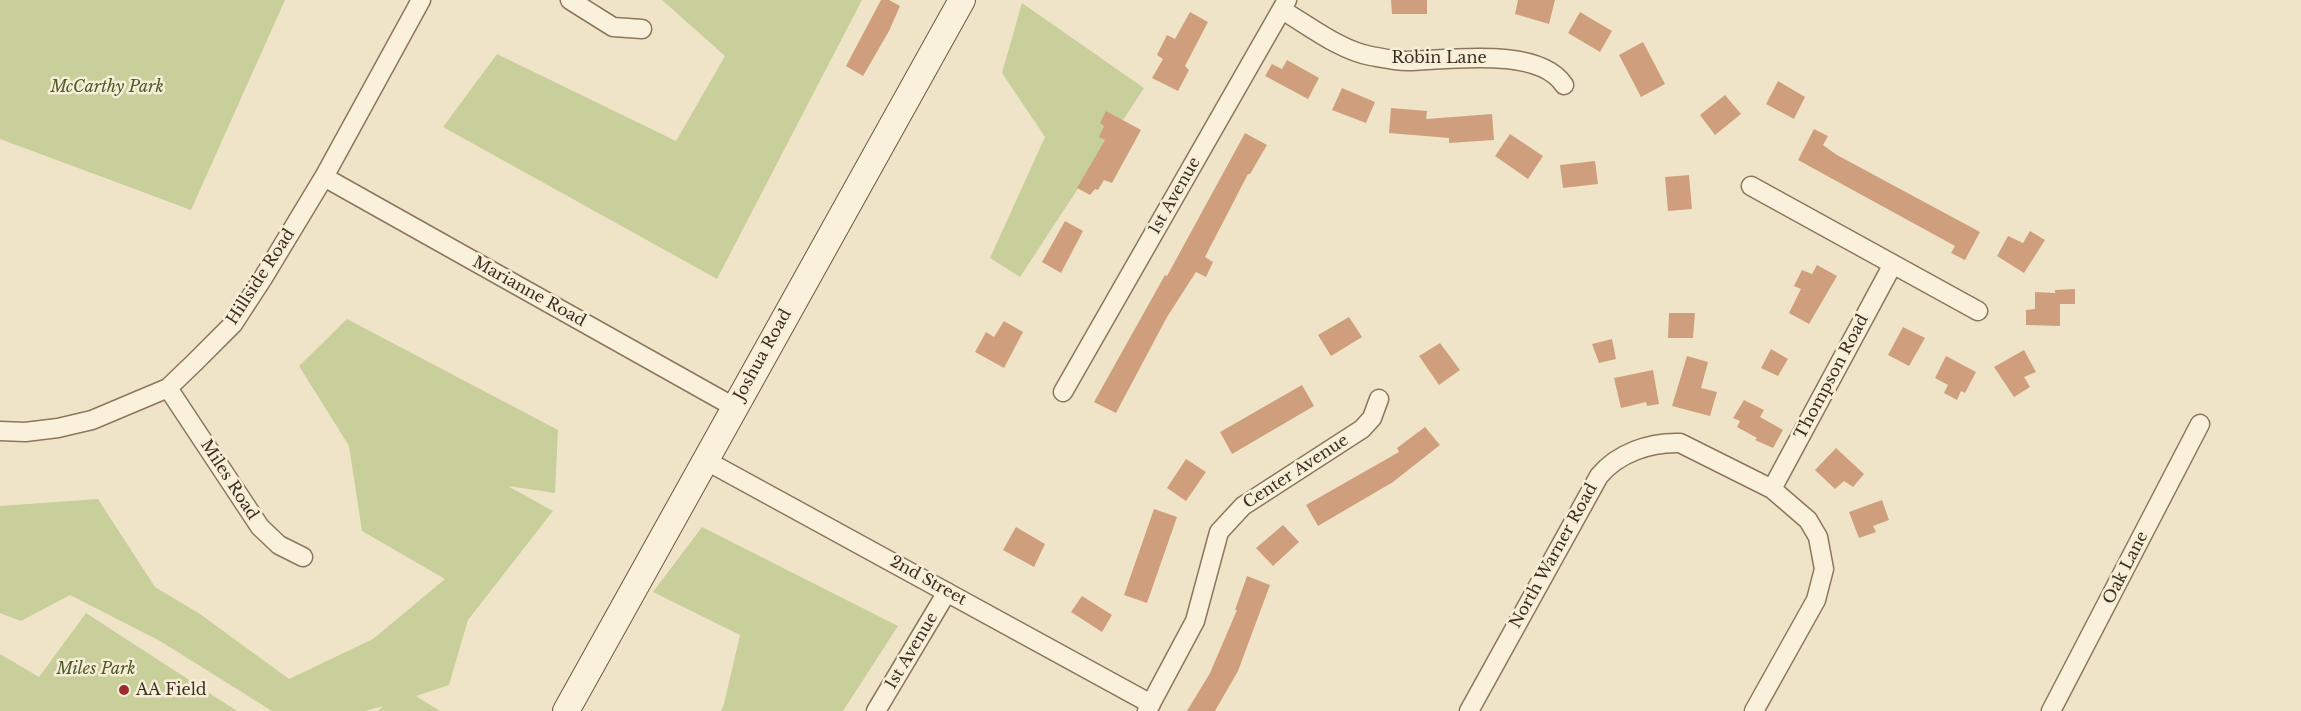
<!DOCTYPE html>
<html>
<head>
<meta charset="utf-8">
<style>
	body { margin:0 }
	canvas { display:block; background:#f0e4c8 }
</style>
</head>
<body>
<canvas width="2301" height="711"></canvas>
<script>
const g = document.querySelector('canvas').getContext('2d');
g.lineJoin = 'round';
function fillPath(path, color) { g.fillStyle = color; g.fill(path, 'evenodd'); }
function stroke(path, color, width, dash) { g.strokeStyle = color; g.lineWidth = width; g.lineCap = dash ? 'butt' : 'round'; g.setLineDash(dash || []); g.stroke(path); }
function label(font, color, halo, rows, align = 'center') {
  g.font = font + ' "Libre Baskerville",serif'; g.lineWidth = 5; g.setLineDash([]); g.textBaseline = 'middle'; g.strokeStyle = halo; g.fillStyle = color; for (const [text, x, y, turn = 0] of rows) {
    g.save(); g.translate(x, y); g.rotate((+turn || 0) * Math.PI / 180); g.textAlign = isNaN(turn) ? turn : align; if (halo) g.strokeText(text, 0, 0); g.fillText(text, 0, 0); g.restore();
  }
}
fillPath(new Path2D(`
	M0 0H285L191 210 0 139Z
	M662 0H862L717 279 443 127 497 54 676 141 725 56Z
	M1022 3 1144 88 1020 277 990 258 1045 137 1002 73Z
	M347 319 558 430 555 493 508 486 553 511 468 620 449 685 416 696 440 711H378L383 706 366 711H272L160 641 70 595 21 621 0 613V506L98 499 155 587 200 614 289 679 373 639 445 579 362 531 349 446 299 366Z
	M702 527 898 626 843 711H721L724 704 740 635 653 592Z
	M86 613 237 711H0V654L39 677Z`), '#c9cf9b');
fillPath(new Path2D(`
	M881 0H889L900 6 889 31 863 76 846 66Z
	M1391 0H1427V14H1392Z
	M1518 0H1555L1549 24 1515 14Z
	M1190 12 1208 22 1185 66 1189 70 1178 91 1152 78 1163 59 1157 55 1167 35 1175 39Z
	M1580 12 1612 31 1600 52 1568 33Z
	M1643 42 1665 84 1641 97 1619 55Z
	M1287 60 1319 78 1308 99 1265 76 1272 64 1282 69Z
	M1778 81 1805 97 1794 119 1766 104Z
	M1342 88 1375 102 1366 123 1332 110Z
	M1725 95 1741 114 1715 135 1700 115Z
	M1391 108 1427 111 1426 119 1492 114 1494 140 1449 143V138L1389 133Z
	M1106 111 1141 130 1112 183 1104 180 1098 190 1095 189 1090 195 1077 188 1105 140 1099 137 1104 126 1100 123Z
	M1814 129 1828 136 1823 145 1837 155 1980 232 1965 260 1951 253 1955 246 1798 160Z
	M1245 133 1267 145 1250 174H1248L1205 257 1213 262 1206 277 1196 272 1167 317 1116 413 1094 402 1165 275 1167 276Z
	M1510 134 1543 156 1528 179 1495 156Z
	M1595 161 1598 184 1563 188 1560 165Z
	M1689 175 1692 209 1668 211 1665 177Z
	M1065 221 1083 231 1061 273 1042 262Z
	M2030 231 2045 240 2024 273 1997 256 2008 236 2023 243Z
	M1817 265 1837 276 1809 324 1789 313 1801 289 1794 286 1802 270 1812 274Z
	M2075 289V304H2060V326L2026 325V310L2035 309V292L2055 293V290Z
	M1669 313H1695L1693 338H1668Z
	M1349 317 1362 337 1331 356 1318 335Z
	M1004 321 1023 332 1004 368 975 352 986 332 994 337Z
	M1903 327 1925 338 1909 366 1888 355Z
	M1612 339 1616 359 1599 363 1592 344Z
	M1440 343 1460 370 1439 385 1419 356Z
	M1771 349 1788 359 1778 376 1761 368Z
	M2024 350 2036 372 2024 377 2030 387 2014 397 1994 367Z
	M1687 356 1708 362 1701 388 1717 392 1710 416 1672 406Z
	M1946 356 1976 372 1965 393 1961 391 1957 400 1944 393 1948 385 1935 378Z
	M1653 370 1659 404 1647 406 1646 402 1621 408 1614 378Z
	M1302 385 1314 406 1232 454 1220 432Z
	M1744 400 1764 410 1760 417 1783 430 1773 448 1755 440 1757 438 1737 427 1740 421 1733 418Z
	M1425 427 1440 445 1393 482 1318 526 1306 505 1399 452 1397 448Z
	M1836 448 1864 474 1853 487 1844 481 1835 489 1815 470Z
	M1186 459 1206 472 1186 501 1167 488Z
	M1882 500 1889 520 1873 526 1876 532 1859 538 1849 512Z
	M1154 509 1177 517 1147 603 1124 595Z
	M1283 525 1299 542 1273 566 1256 548Z
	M1016 527 1045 544 1034 567 1003 550Z
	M1247 576 1270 585 1238 671 1215 711H1187L1210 673 1237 610H1235Z
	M1082 596 1112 615 1102 632 1071 612Z`), '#cf9f7d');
const minor = new Path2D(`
	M570 0 613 27 642 29
	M1282 10C1308 25 1341 51 1371 56 1382 58 1396 61 1407 61 1448 60 1539 46 1564 85
	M324 177 734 407
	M1751 186 1978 311
	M168 388 260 527 279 545 303 557
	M1063 392 1287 0
	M0 431 25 432 58 428 92 420 168 388 195 362 233 324 263 278 324 177 421 0
	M705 460 1151 704
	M1772 489 1893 264
	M876 711 947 592
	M1147 711 1195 621 1219 532 1243 506 1362 429 1372 418 1379 399
	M1469 711 1599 476C1618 453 1650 442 1680 443L1772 489 1808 520 1818 537 1824 569 1816 600 1754 711
	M2051 711 2200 424`);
const secondary = new Path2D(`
	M566 711 962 0`);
stroke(minor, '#8d765c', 21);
stroke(secondary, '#6f573f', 28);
stroke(minor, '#faf1dc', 18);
stroke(secondary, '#faf1dc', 26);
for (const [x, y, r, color] of [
	[124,690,6,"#9e2a2b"]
]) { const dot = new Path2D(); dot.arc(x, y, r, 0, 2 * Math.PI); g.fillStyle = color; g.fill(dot); stroke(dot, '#f7eed8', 2); }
label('16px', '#3d2e20', '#f7eed8', [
	["Robin Lane",1439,58],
	["1st Avenue",1175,196,-60],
	["Hillside Road",261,277,-57],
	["Marianne Road",529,292,29],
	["Joshua Road",763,355,-61],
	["Thompson Road",1832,377,-62],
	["Center Avenue",1296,472,-33],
	["Miles Road",229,480,57],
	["North Warner Road",1554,556,-61],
	["Oak Lane",2126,568,-63],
	["2nd Street",928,581,29],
	["1st Avenue",912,651,-59]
]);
label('italic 16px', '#4d5a26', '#f7eed8', [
	["McCarthy Park",107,87],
	["Miles Park",96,669]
]);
label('16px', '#3d2e20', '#f7eed8', [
	["AA Field",136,690]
], 'left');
</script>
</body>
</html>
